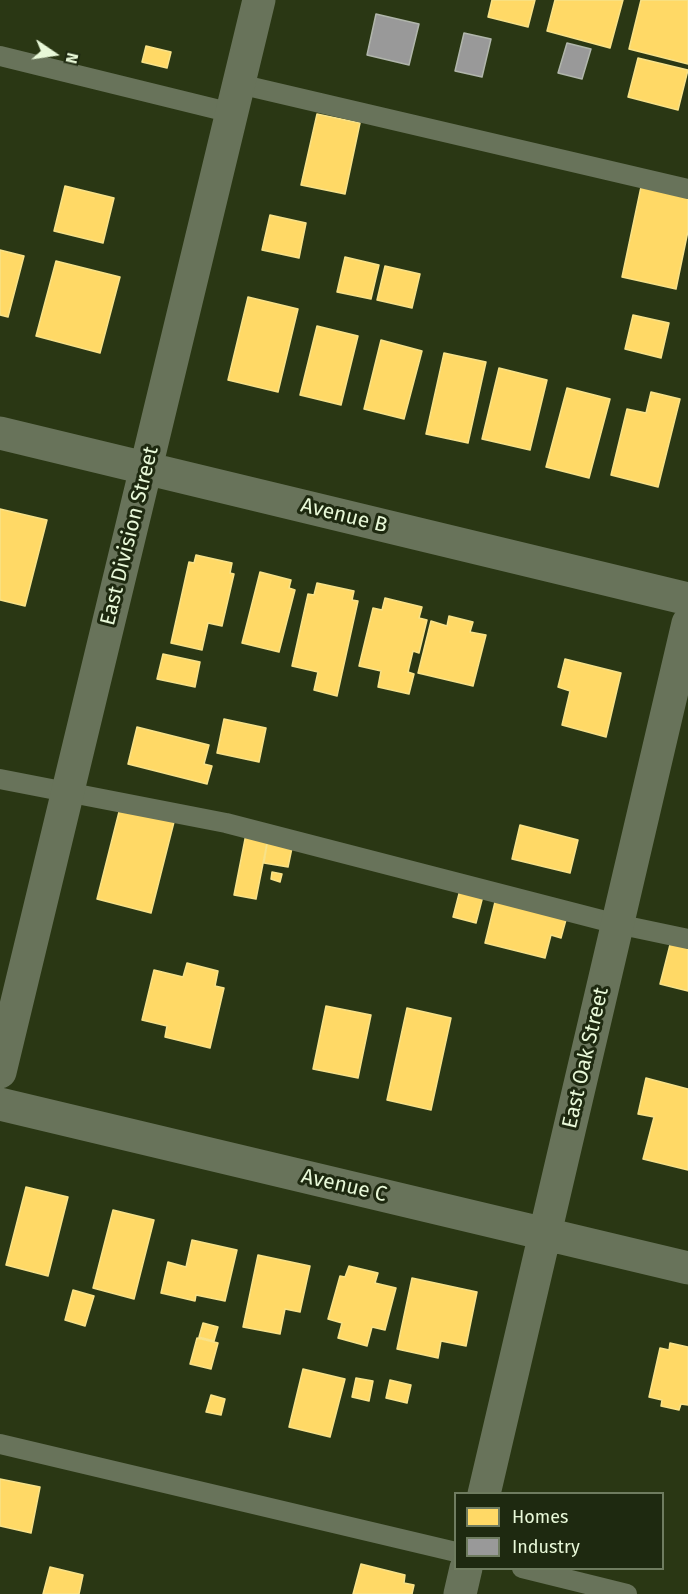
<!DOCTYPE html>
<html>
<head>
<meta charset="utf-8">
<style>
	body { margin:0 }
	#map { position:relative; width:688px; height:1594px; overflow:hidden; background:#2a3714; font-family:"Fira Sans",sans-serif }
	canvas { display:block }
	.legend { position:absolute; left:454px; top:1492px; width:210px; height:78px; box-sizing:border-box; background:#1e2910; border:2px solid #6f7c60; margin:0; padding:8px 10px; list-style:none; font-size:18px; color:#e8f8d8 }
	.legend li { display:flex; align-items:center; gap:12px; height:30px }
	.legend b { width:30px; border:2px solid #6f7c60 }
	.north { position:absolute; left:24px; top:24px; width:60px; height:60px; -webkit-text-stroke:4px #1e2910; paint-order:stroke; rotate:103deg; font-size:16px; font-weight:700; line-height:24px; text-align:center; color:#e8f8d8 }
	.north::after { content:''; display:block; margin:auto; width:21px; height:27px; background:#e8f8d8; clip-path:polygon(50% 0,100% 100%,50% 72%,0 100%) }
</style>
</head>
<body>
<div id="map">
<canvas width="688" height="1594"></canvas>
<ul class="legend">
<li><b style="height:16px;background:#ffd966"></b>Homes</li>
<li><b style="height:16px;background:#999"></b>Industry</li>
</ul>
<div class="north">N</div>
</div>
<script>
const g = document.querySelector('canvas').getContext('2d');
g.lineJoin = 'round';
function fillPath(path, color) { g.fillStyle = color; g.fill(path, 'evenodd'); }
function stroke(path, color, width, dash) { g.strokeStyle = color; g.lineWidth = width; g.lineCap = dash ? 'butt' : 'round'; g.setLineDash(dash || []); g.stroke(path); }
function label(font, color, halo, rows, align = 'center') {
  g.font = font + ' "Fira Sans",sans-serif'; g.lineWidth = 6; g.setLineDash([]); g.textBaseline = 'middle'; g.strokeStyle = halo; g.fillStyle = color; for (const [text, x, y, turn = 0] of rows) {
    g.save(); g.translate(x, y); g.rotate((+turn || 0) * Math.PI / 180); g.textAlign = isNaN(turn) ? turn : align; if (halo) g.strokeText(text, 0, 0); g.fillText(text, 0, 0); g.restore();
  }
}
const homes = new Path2D(`
	M492 0H535L528 27 488 17Z
	M555 0H623L610 48 547 31Z
	M641 0H688V64L629 49Z
	M146 46 171 52 167 68 142 62Z
	M638 58 688 70 678 110 628 97Z
	M317 114 360 123 345 194 301 185Z
	M65 186 114 198 103 243 54 231Z
	M641 187 688 198V231L676 289 622 277Z
	M270 215 306 223 299 258 262 250Z
	M0 250 24 256 8 317 0 315Z
	M345 257 379 265 371 299 337 292Z
	M56 261 120 277 100 353 36 336Z
	M385 266 420 274 412 308 377 300Z
	M248 297 298 309 278 392 228 380Z
	M633 315 669 323 661 358 625 349Z
	M317 326 358 336 341 405 300 395Z
	M381 340 422 351 404 419 364 409Z
	M444 353 486 362 468 443 426 434Z
	M499 368 547 380 530 450 482 439Z
	M567 388 610 399 589 478 546 467Z
	M651 392 680 399 658 487 611 475 627 409 646 413Z
	M0 509 47 520 25 606 0 600Z
	M196 555 232 563 230 573 234 574 222 626 208 623 202 650 171 643 189 562 194 563Z
	M260 572 291 580 289 588 295 590 279 652 242 643Z
	M317 583 354 591 352 600 358 601 337 696 314 690 318 672 292 666 308 594 314 595Z
	M385 598 422 607 419 618 427 620 419 653 413 651 408 672 414 674 409 694 378 687 381 671 359 666 373 608 382 610Z
	M449 616 473 622 470 632 486 635 473 686 418 673 431 621 447 626Z
	M163 654 200 662 195 687 157 679Z
	M565 659 621 673 606 737 562 725 570 691 558 687Z
	M224 719 266 728 259 762 217 753Z
	M137 727 209 745 204 764 212 766 207 784 128 764Z
	M122 800 176 814 151 913 97 899Z
	M520 825 578 840 570 873 512 859Z
	M246 834 268 838 256 899 234 895Z
	M268 838 293 843 288 867 264 863Z
	M272 872 282 874 280 882 271 879Z
	M461 886 484 892 476 923 453 917Z
	M496 898 567 916 561 938 551 935 545 958 485 943Z
	M674 929 688 933V991L660 984Z
	M187 963 218 971 215 986 224 988 210 1048 165 1037 167 1026 142 1020 154 970 183 977Z
	M326 1006 371 1015 358 1078 313 1069Z
	M407 1008 451 1018 431 1110 387 1100Z
	M646 1078 688 1089V1170L643 1159 654 1117 638 1114Z
	M26 1187 68 1197 48 1276 6 1265Z
	M113 1210 154 1220 134 1299 93 1288Z
	M192 1240 237 1250 225 1301 196 1295 195 1301 161 1293 168 1262 186 1267Z
	M258 1255 310 1266 300 1312 285 1309 280 1334 243 1327Z
	M349 1266 378 1273 375 1283 396 1288 385 1330 372 1327 367 1346 338 1338 342 1323 328 1319 340 1276 345 1277Z
	M412 1278 477 1292 466 1346 441 1341 438 1358 397 1349Z
	M73 1290 94 1296 85 1326 65 1320Z
	M203 1323 218 1327 214 1341 199 1337Z
	M197 1338 218 1343 211 1369 190 1364Z
	M670 1343 688 1347V1405L681 1404 679 1410 661 1406 662 1400 649 1397 660 1348 669 1350Z
	M303 1369 345 1379 330 1437 289 1427Z
	M356 1378 373 1381 369 1401 352 1397Z
	M390 1380 411 1385 407 1403 386 1398Z
	M211 1395 225 1399 221 1415 206 1412Z
	M0 1479 40 1487 31 1533 0 1526Z
	M361 1564 405 1575 404 1583 414 1585 412 1594H353Z
	M50 1567 83 1575 79 1594H43Z`);
fillPath(homes, '#ffd966');
stroke(homes, '#f8e288', 1.5);
const industry = new Path2D(`
	M376 14 419 24 409 65 367 55Z
	M464 33 491 39 482 77 455 71Z
	M567 43 591 49 582 79 558 73Z`);
fillPath(industry, '#999');
stroke(industry, '#b1b6ac', 1.5);
stroke(new Path2D(`
	M0 56 232 113
	M239 84 688 189
	M0 779 226 823 617 924 688 939
	M0 1444 456 1552
	M522 1568 627 1594`), '#68735a', 20);
stroke(new Path2D(`
	M0 433 688 599
	M0 1072 259 0
	M0 1104 688 1268
	M484 1494 688 623
	M460 1594 466 1568`), '#68735a', 33);
label('21px', '#e8f8d8', '#1e2910', [
	["Avenue B",344,516,14],
	["East Division Street",130,536,-76],
	["East Oak Street",586,1058,-77],
	["Avenue C",344,1186,13]
]);
</script>
</body>
</html>
